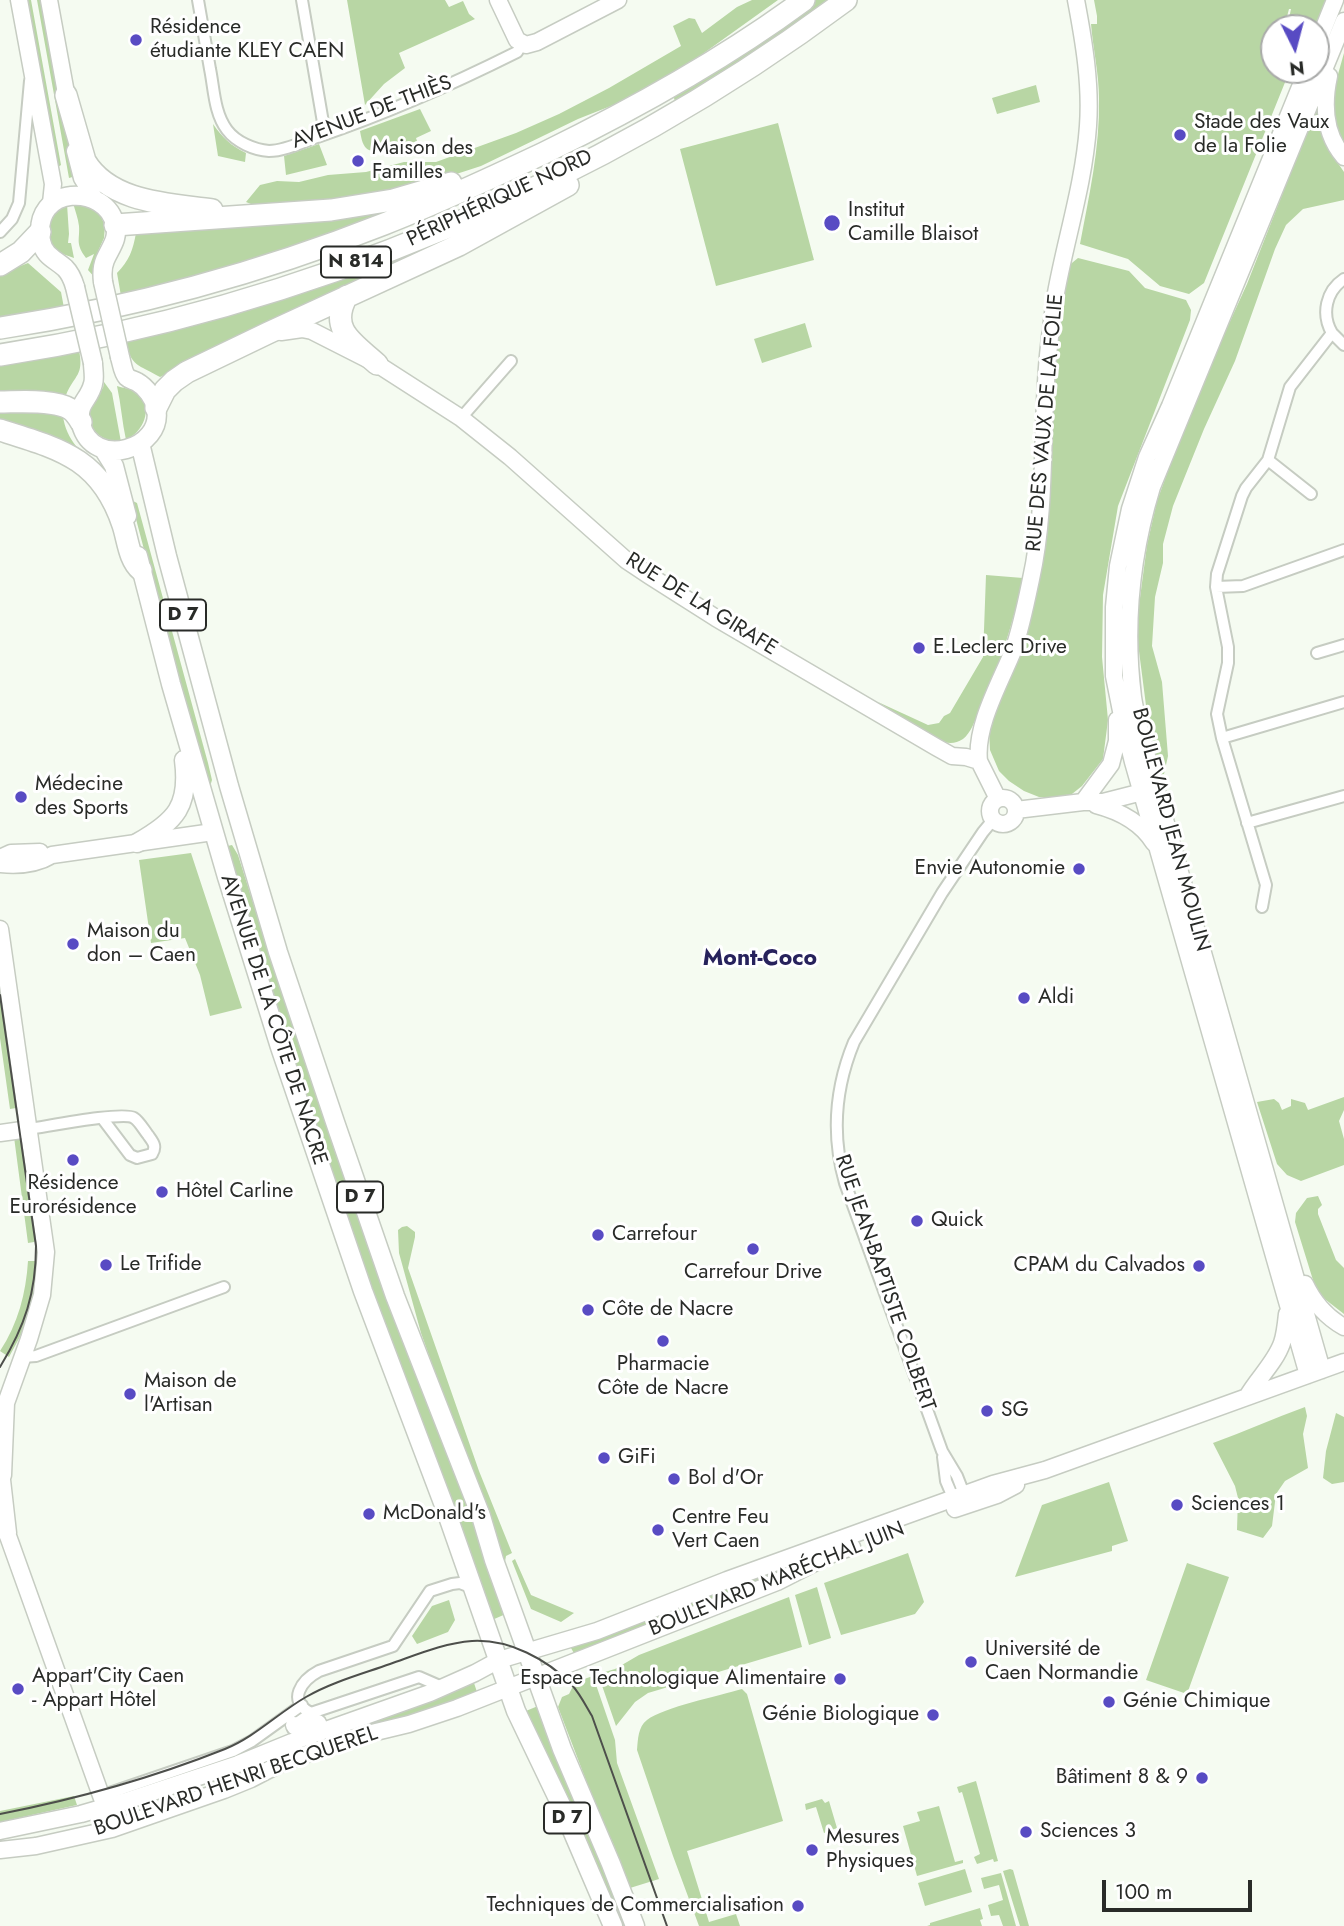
<!DOCTYPE html>
<html>
<head>
<meta charset="utf-8">
<style>
	body { margin:0 }
	#map { position:relative; width:1344px; height:1926px; overflow:hidden; background:#f5fbf1; font-family:Jost,sans-serif }
	canvas { display:block }
	.north { position:absolute; left:1260px; top:14px; width:70px; height:70px; box-sizing:border-box; background:#fff; border:2px solid #a9aaa9; border-radius:50%; rotate:174deg; font-size:19px; font-weight:700; line-height:28px; text-align:center; color:#292b28 }
	.north::after { content:''; display:block; margin:auto; width:24px; height:32px; background:#584bc3; clip-path:polygon(50% 0,100% 100%,50% 72%,0 100%) }
	.scale { position:absolute; left:1102px; top:1880px; width:150px; height:32px; box-sizing:border-box; border:4px solid #292b28; border-top:0; padding-left:9px; font-size:21px; line-height:24px; white-space:nowrap; color:#292b28; -webkit-text-stroke:5px #fff; paint-order:stroke }
</style>
</head>
<body>
<div id="map">
<canvas width="1344" height="1926"></canvas>
<div class="north">N</div>
<div class="scale">100 m</div>
</div>
<script>
const g = document.querySelector('canvas').getContext('2d');
g.lineJoin = 'round';
function fillPath(path, color) { g.fillStyle = color; g.fill(path, 'evenodd'); }
function stroke(path, color, width, dash) { g.strokeStyle = color; g.lineWidth = width; g.lineCap = dash ? 'butt' : 'round'; g.setLineDash(dash || []); g.stroke(path); }
function label(font, color, halo, rows, align = 'center') {
  g.font = font + ' Jost,sans-serif'; g.lineWidth = 6; g.setLineDash([]); g.textBaseline = 'middle'; g.strokeStyle = halo; g.fillStyle = color; for (const [text, x, y, turn = 0] of rows) {
    g.save(); g.translate(x, y); g.rotate((+turn || 0) * Math.PI / 180); g.textAlign = isNaN(turn) ? turn : align; if (halo) g.strokeText(text, 0, 0); g.fillText(text, 0, 0); g.restore();
  }
}
fillPath(new Path2D(`
	M25 0H31L61 165 55 169Z
	M37 0H43L76 176 69 178Z
	M347 0H445L449 7 463 1 469 14 475 19 399 53 405 68 384 84 365 105Z
	M752 0H778L690 63 626 100 578 119 481 166 407 190 327 204H251L246 202 260 185 277 181 299 182 328 175 366 172 404 162H436L516 133 559 114 609 88 681 46 673 26 689 18 695 19 702 33 737 7Z
	M812 0H837L676 105 672 91Z
	M1094 0H1327L1324 11 1314 28H1287L1291 9H1289L1284 28H1274V70H1290L1204 283 1189 294 1160 286 1128 259 1080 244C1089 196 1100 148 1099 99 1099 73 1093 49 1091 24H1097V16Z
	M1344 53V147L1341 143 1331 112 1333 92Z
	M1036 85 1040 102 997 114 992 98Z
	M1319 101 1322 131 1331 153 1344 172V200L1303 209 1286 225 1275 249 1235 361 1204 429 1173 506 1163 544V563L1155 597 1152 646 1162 682 1168 756 1164 774 1161 775 1148 721 1136 628 1147 545 1157 501 1169 468 1217 350 1247 284Z
	M420 109 431 131 416 138 417 141C407 145 374 157 366 148 362 144 361 136 360 131Z
	M778 123 814 260 716 286 680 149Z
	M213 124C222 137 231 146 246 153L245 162 218 156Z
	M319 144 327 165 286 175 284 156Z
	M531 197 426 255 160 377C139 365 130 366 126 341Z
	M73 203 91 206 100 214 105 226 104 238 99 249 95 268 96 279 88 270 94 254 86 258C75 243 80 240 79 226 78 218 75 210 73 203Z
	M67 204 69 234 68 243H71L74 258 57 252 49 240 48 226 54 213Z
	M407 205 269 255 121 296 117 273C129 261 133 250 136 233Z
	M1078 258 1129 271 1145 288 1186 300 1191 310 1190 320 1118 506 1103 595 1102 657 1108 720 1103 759 1082 786 1072 794 1057 798 1039 797 1024 791 1009 781 999 771 990 750 989 730 991 719 1012 670 1050 414 1059 313 1067 267Z
	M28 263 61 292 64 308 0 318V274Z
	M805 323 812 347 762 363 754 339Z
	M79 350C84 376 75 374 66 395L63 397 0 393V365Z
	M104 382 112 393 121 442C88 441 76 408 103 388Z
	M117 386C123 388 133 389 138 393 154 409 143 432 126 440 122 422 121 404 117 386Z
	M0 410 43 412 63 416C66 439 82 457 103 466L99 470 0 424Z
	M131 500 137 503 208 763 212 780 208 793Z
	M986 575 1023 578C1013 624 999 668 979 711 975 720 971 733 963 739 954 745 946 743 937 740L878 702 928 725 939 723 944 716 950 713 983 657Z
	M232 845 238 855 264 937 278 970 508 1613 492 1620 376 1310 223 847Z
	M191 853 242 1008 210 1016 200 975 185 938 151 943 139 860Z
	M0 967 22 1107 10 1109 0 1038Z
	M1344 1097V1110L1339 1121 1344 1139V1165L1301 1181 1287 1175 1277 1164 1257 1102 1274 1099 1279 1103 1282 1110 1291 1106V1099L1305 1103 1308 1110Z
	M14 1137 23 1139 37 1239 34 1242 28 1243Z
	M1318 1196 1322 1205 1318 1209V1214L1336 1260 1344 1268V1314L1317 1293 1295 1222 1296 1213 1307 1198Z
	M407 1226 415 1232V1237L408 1268 479 1471 512 1553 506 1556 504 1567 421 1333 399 1253 398 1230 402 1227Z
	M28 1261H41L40 1277 25 1333H22L9 1357 0 1351C18 1324 26 1293 28 1261Z
	M1305 1407 1307 1416 1303 1434 1308 1468 1285 1481 1276 1494 1272 1526 1263 1538 1237 1530 1238 1498 1235 1486 1213 1443C1244 1432 1274 1418 1305 1407Z
	M1336 1413 1344 1417V1482L1332 1484 1323 1478 1326 1451Z
	M1109 1482 1128 1541 1112 1546V1551L1015 1577 1042 1505Z
	M908 1553 924 1602 915 1614 841 1635 824 1583Z
	M802 1558 804 1563 575 1655 571 1648Z
	M515 1559 531 1595 574 1613 561 1622 531 1609 512 1561Z
	M1187 1563 1229 1577 1187 1694 1146 1680Z
	M817 1587 831 1638 809 1645 795 1595Z
	M789 1597 802 1647 648 1693 635 1702 616 1726 598 1674 615 1669 639 1655Z
	M449 1600 455 1620 448 1632 417 1644 412 1636 432 1606Z
	M593 1676 615 1740 617 1763 659 1879 630 1888 613 1843 597 1809 558 1707 562 1697 569 1694 575 1682Z
	M473 1680 477 1692 424 1711 365 1727 246 1777 136 1813 201 1789 244 1767Z
	M742 1689 747 1694 783 1821 687 1851 709 1922 736 1914 740 1926H699L673 1856 637 1750C638 1739 638 1727 647 1720 664 1707 719 1696 742 1689Z
	M538 1706 630 1926H624L603 1887 521 1713Z
	M976 1781 998 1861 994 1862 993 1859 977 1864 974 1857 980 1854 962 1792 959 1793 957 1787Z
	M74 1796 77 1805 0 1822V1811Z
	M822 1799 825 1803 829 1801 837 1828 824 1833 816 1807 806 1810 805 1804Z
	M939 1806 955 1862 963 1860V1863L917 1876 903 1826 920 1821 917 1812Z
	M965 1869 972 1892 925 1906 918 1883Z
	M1010 1869 1013 1870 1029 1926H1020L1003 1871Z
	M1001 1873 1016 1926H1003L999 1915 991 1916 988 1905 1003 1900 999 1885 984 1889 981 1878Z
	M980 1908 983 1919 980 1920 982 1926H927L930 1925V1923Z`), '#b8d6a4');
const street = new Path2D(`
	M198 0C202 23 206 46 210 69 214 88 214 113 227 130 236 142 254 150 269 151 285 151 305 141 320 136 388 113 453 84 517 52L522 44
	M302 0 325 134
	M0 232 12 219 19 203 30 81
	M1332 333 1344 345
	M461 418 511 361
	M1268 460 1311 494
	M1216 587 1243 586 1344 550
	M1317 653 1344 645
	M1222 738 1344 702
	M1247 823 1344 796
	M1262 907 1266 885 1222 738 1217 714 1228 663V647L1216 587 1217 574 1242 496 1246 488 1268 460 1290 387 1332 333C1321 314 1326 291 1344 279
	M29 1129C45 1127 123 1111 134 1118 139 1121 144 1130 148 1135 153 1142 157 1146 152 1154L137 1158 130 1155 102 1118
	M22 1357 36 1356 224 1287
	M943 1457 946 1481 955 1502
	M966 1499 957 1476 942 1451 845 1183C831 1134 835 1088 854 1042L942 893 983 832 993 820
	M311 1713C286 1701 302 1680 319 1671L393 1646 430 1591 452 1584 460 1583 473 1588
	M293 1729 294 1725 311 1713 419 1677 442 1687
	M101 1796 233 1751 252 1741 302 1705`);
const secondary = new Path2D(`
	M19 0 53 184 51 203
	M49 0 68 104
	M498 0 517 40 526 45 537 42 618 0
	M1316 47 1335 0
	M1307 70 1170 406 1147 457 1130 509 1118 566 1114 607V676L1123 721 1133 762 1308 1375
	M1329 76C1323 104 1324 134 1344 157
	M75 151 82 178 95 199
	M281 332 302 329 312 331 377 364 461 418 510 457 626 560 650 576 716 618 936 747 952 756 966 757 979 761 998 799
	M979 761C975 726 1000 683 1013 651 1021 628 1026 603 1031 579 1048 502 1040 423 1049 346 1051 328 1053 311 1056 293 1066 238 1084 183 1088 126 1091 84 1084 42 1076 0
	M990 811a13 13 0 1 1 26 0a13 13 0 1 1-26 0Z
	M1083 802 1111 764 1117 741V720
	M1096 805C1119 811 1141 822 1154 843
	M1016 810 1083 802H1103L1150 790
	M0 858 11 853 40 852
	M0 864C18 866 37 864 52 855L213 832
	M0 929 46 1252 42 1295 29 1339 6 1403 3 1475 0 1483
	M0 1133 29 1129
	M1305 1284C1314 1303 1326 1317 1344 1327
	M1322 1370 1148 760C1143 739 1136 718 1133 697 1124 625 1131 556 1152 487L1344 21
	M1247 1397C1257 1379 1275 1363 1282 1343 1285 1334 1286 1324 1287 1314
	M2 1480 8 1533
	M955 1509 997 1495 1016 1485
	M0 1522 8 1536 108 1815
	M294 1725 299 1729 318 1723
	M0 1831 81 1814 126 1801 238 1764 292 1742 430 1693 475 1673 499 1660 597 1631 727 1580 993 1484 1045 1470 1344 1362
	M0 1850 36 1846 112 1829 224 1790 251 1779 284 1762 355 1737 409 1724 457 1708 777 1582 834 1553 852 1547`);
const primary = new Path2D(`
	M75 287C73 280 71 274 65 268 55 259 44 256 41 241 31 183 107 184 115 225 119 239 110 248 105 260 102 267 102 274 103 282
	M93 363C93 369 95 378 93 384 89 401 76 403 81 424 93 471 165 449 156 408 154 398 146 387 137 382 134 380 130 380 127 377 123 373 122 364 120 357
	M140 443 167 556 229 786 278 952 335 1122 395 1296 481 1516 494 1560 562 1749 611 1864 635 1926
	M104 450 114 466 127 516
	M138 556 171 684 227 877 280 1047 363 1291 445 1508 516 1711 562 1807 613 1926
	M137 843C176 821 190 806 184 760`);
const highway = new Path2D(`
	M66 95 85 161C110 203 170 204 212 210
	M115 225 331 210 393 200 451 183
	M0 265 21 252 40 232
	M347 296C328 330 354 343 377 364
	M0 328C131 308 260 273 384 224 438 203 491 178 544 153 634 109 723 60 804 0
	M0 355C300 309 603 182 846 0
	M0 402C18 402 55 399 70 409 75 412 78 417 81 422
	M156 408 165 390 174 381 187 372 268 333 459 245 568 185
	M0 430C61 449 101 459 123 525 128 540 129 560 141 570`);
stroke(street, '#c6ccc2', 14);
stroke(secondary, '#c6ccc2', 19);
stroke(primary, '#c6ccc2', 21);
stroke(highway, '#c6ccc2', 24);
stroke(street, '#fff', 10);
stroke(secondary, '#fff', 16);
stroke(primary, '#fff', 18);
stroke(highway, '#fff', 21);
stroke(new Path2D(`
	M0 995 36 1246C36 1293 25 1326 0 1367
	M0 1814C77 1799 152 1778 225 1749 255 1737 278 1713 306 1697 332 1682 362 1674 390 1664 416 1655 444 1643 472 1641 509 1639 547 1659 572 1685 580 1694 586 1706 592 1716L667 1926`), '#4d4f4b', 2);
const primaryBridge = new Path2D(`
	M103 282 120 357
	M75 287 93 363`);
stroke(primaryBridge, '#c6ccc2', 21, []);
stroke(primaryBridge, '#fff', 18);
for (const [x, y, r, color] of [
	[136,40,7,"#584bc3"],
	[1180,135,7,"#584bc3"],
	[358,161,7,"#584bc3"],
	[832,223,9,"#584bc3"],
	[919,648,7,"#584bc3"],
	[21,797,7,"#584bc3"],
	[1079,869,7,"#584bc3"],
	[73,944,7,"#584bc3"],
	[1024,998,7,"#584bc3"],
	[73,1160,7,"#584bc3"],
	[162,1192,7,"#584bc3"],
	[917,1221,7,"#584bc3"],
	[598,1235,7,"#584bc3"],
	[753,1249,7,"#584bc3"],
	[106,1265,7,"#584bc3"],
	[1199,1266,7,"#584bc3"],
	[588,1310,7,"#584bc3"],
	[663,1341,7,"#584bc3"],
	[130,1394,7,"#584bc3"],
	[987,1411,7,"#584bc3"],
	[604,1458,7,"#584bc3"],
	[674,1479,7,"#584bc3"],
	[1177,1505,7,"#584bc3"],
	[369,1514,7,"#584bc3"],
	[658,1530,7,"#584bc3"],
	[971,1662,7,"#584bc3"],
	[840,1679,7,"#584bc3"],
	[18,1689,7,"#584bc3"],
	[1109,1702,7,"#584bc3"],
	[933,1715,7,"#584bc3"],
	[1202,1778,7,"#584bc3"],
	[1026,1832,7,"#584bc3"],
	[812,1850,7,"#584bc3"],
	[798,1906,7,"#584bc3"]
]) { const dot = new Path2D(); dot.arc(x, y, r, 0, 2 * Math.PI); g.fillStyle = color; g.fill(dot); stroke(dot, '#fff', 2.5); }
for (const [x, y, w] of [
	[356,262,70],
	[183,615,46],
	[360,1197,46],
	[567,1818,46]
]) { const box = new Path2D(); box.roundRect(x - w / 2, y - 15.5, w, 31, 5); g.fillStyle = '#fff'; g.fill(box); stroke(box, '#292b28', 2); }
label('bold 19px', '#292b28', null, [
	["N 814",356,262],
	["D 7",183,615],
	["D 7",360,1197],
	["D 7",567,1818]
]);
label('21px', '#292b28', '#fff', [
	["Résidence",150,28],
	["étudiante KLEY CAEN",150,52],
	["Stade des Vaux",1194,123],
	["de la Folie",1194,147],
	["Maison des",372,149],
	["Familles",372,173],
	["Institut",848,211],
	["Camille Blaisot",848,235],
	["E.Leclerc Drive",933,648],
	["Médecine",35,785],
	["des Sports",35,809],
	["Envie Autonomie",1065,869,"right"],
	["Maison du",87,932],
	["don – Caen",87,956],
	["Aldi",1038,998],
	["Résidence",73,1184,"center"],
	["Eurorésidence",73,1208,"center"],
	["Hôtel Carline",176,1192],
	["Quick",931,1221],
	["Carrefour",612,1235],
	["Le Trifide",120,1265],
	["CPAM du Calvados",1185,1266,"right"],
	["Carrefour Drive",753,1273,"center"],
	["Côte de Nacre",602,1310],
	["Pharmacie",663,1365,"center"],
	["Côte de Nacre",663,1389,"center"],
	["Maison de",144,1382],
	["l'Artisan",144,1406],
	["SG",1001,1411],
	["GiFi",618,1458],
	["Bol d'Or",688,1479],
	["Sciences 1",1191,1505],
	["McDonald's",383,1514],
	["Centre Feu",672,1518],
	["Vert Caen",672,1542],
	["Université de",985,1650],
	["Caen Normandie",985,1674],
	["Appart'City Caen",32,1677],
	["- Appart Hôtel",32,1701],
	["Espace Technologique Alimentaire",826,1679,"right"],
	["Génie Chimique",1123,1702],
	["Génie Biologique",919,1715,"right"],
	["Bâtiment 8 & 9",1188,1778,"right"],
	["Sciences 3",1040,1832],
	["Mesures",826,1838],
	["Physiques",826,1862],
	["Techniques de Commercialisation",784,1906,"right"]
], 'left');
label('21px', '#292b28', '#fff', [
	["AVENUE DE THIÈS",372,113,-21],
	["PÉRIPHÉRIQUE NORD",500,199,-25],
	["RUE DES VAUX DE LA FOLIE",1046,423,-85],
	["RUE DE LA GIRAFE",701,605,32],
	["BOULEVARD JEAN MOULIN",1170,830,75],
	["AVENUE DE LA CÔTE DE NACRE",273,1020,72],
	["RUE JEAN-BAPTISTE COLBERT",884,1283,71],
	["BOULEVARD MARÉCHAL JUIN",777,1580,-22],
	["BOULEVARD HENRI BECQUEREL",236,1782,-19]
]);
label('bold 23px', '#27225c', '#fff', [
	["Mont-Coco",760,959]
]);
</script>
</body>
</html>
